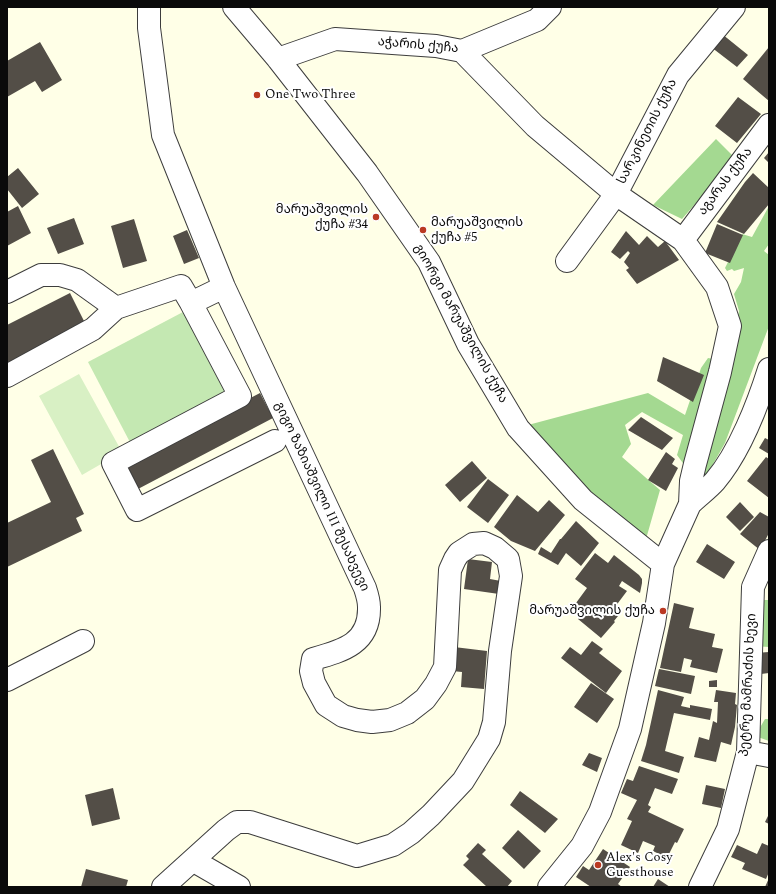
<!DOCTYPE html>
<html>
<head>
<meta charset="utf-8">
<style>
	body { margin:0 }
	#map { position:relative; width:776px; height:894px; overflow:hidden; background:#ffffe7; font-family:Spectral,serif }
	canvas { display:block }
	.frame { position:absolute; inset:0; border:8px solid #0a0a0a; pointer-events:none }
</style>
</head>
<body>
<div id="map">
<canvas width="776" height="894"></canvas>
<div class="frame"></div>
</div>
<script>
const g = document.querySelector('canvas').getContext('2d');
g.lineJoin = 'round';
function fillPath(path, color) { g.fillStyle = color; g.fill(path, 'evenodd'); }
function stroke(path, color, width, dash) { g.strokeStyle = color; g.lineWidth = width; g.lineCap = dash ? 'butt' : 'round'; g.setLineDash(dash || []); g.stroke(path); }
function label(font, color, halo, rows, align = 'center') {
  g.font = font + ' Spectral,"Noto Sans Georgian",serif'; g.lineWidth = 4; g.setLineDash([]); g.textBaseline = 'middle'; g.strokeStyle = halo; g.fillStyle = color; for (const [text, x, y, turn = 0] of rows) {
    g.save(); g.translate(x, y); g.rotate((+turn || 0) * Math.PI / 180); g.textAlign = isNaN(turn) ? turn : align; if (halo) g.strokeText(text, 0, 0); g.fillText(text, 0, 0); g.restore();
  }
}
fillPath(new Path2D(`
	M183 312 228 398 133 448 88 362Z`), '#c4e8b2');
fillPath(new Path2D(`
	M716 139 735 158 682 219 653 205Z
	M769 206V244L764 251 769 255V326L725 443 708 473 703 475 739 311 734 294 741 282 744 268 734 271 732 269 727 271 725 268 742 234 752 237Z
	M708 358 719 360 688 470 677 455 683 435 642 412 625 425 631 444 622 457 660 490 646 539 612 518 528 425 648 393 685 415 701 368Z
	M756 600H769V647L753 646Z
	M765 719H769V741L755 736Z`), '#a4d991');
fillPath(new Path2D(`
	M79 374 122 452 82 475 39 396Z`), '#d8f0c4');
fillPath(new Path2D(`
	M722 34 748 55 737 67 711 47Z
	M40 42 62 80 42 92 35 81 7 97V61Z
	M769 47V101L743 79Z
	M738 97 761 114 737 143 715 126Z
	M769 152V163L764 158Z
	M18 168 39 194 22 208 7 189V177Z
	M753 173 769 188V204L744 234 717 222 745 182Z
	M18 206 31 233 7 246V212Z
	M74 218 84 244 58 254 47 228Z
	M134 219 147 261 123 268 111 226Z
	M717 224 743 235 730 263 705 253Z
	M187 230 199 258 184 264 173 236Z
	M626 231 639 245 647 236 658 247 665 241 679 260 637 284 626 270 629 268 624 262 630 253 628 251 620 259 611 252Z
	M70 293 87 327 7 367V325Z
	M663 357 704 375 693 402 657 381Z
	M260 393 273 418 138 489 125 463Z
	M641 417 673 438 662 450 628 430Z
	M765 438 769 440V454L759 448Z
	M53 449 84 514 76 518 82 531 7 567V523L51 502 31 460Z
	M666 452 675 459 672 464 678 468 666 491 648 480Z
	M766 457 769 459V498L747 481Z
	M472 461 487 478 460 502 445 485Z
	M488 479 509 495 488 523 467 507Z
	M517 495 538 512 549 500 565 515 535 551 511 541 494 527Z
	M740 502 754 517 740 531 726 517Z
	M760 512 769 517V533L760 550 740 534Z
	M576 521 599 543 581 566 566 553 558 565 538 554 541 547 551 553 560 539H561Z
	M707 544 735 562 724 579 696 562Z
	M595 553 608 563 614 555 639 575 642 579V583L640 593 622 581 619 586 627 591 615 607 614 613 618 616 614 621 615 622 601 638 578 619 585 611 576 603 587 588 575 579Z
	M468 559 492 562 490 579 501 581 499 594 464 589Z
	M674 603 694 608 689 628 715 634 712 647 723 649 717 673 690 667 692 660 684 658 681 672 660 668Z
	M592 641 603 649 599 653 622 671 606 693 561 658 570 647 581 655Z
	M454 647 487 651 484 689 461 687 462 672 452 671Z
	M769 652V673L761 674 755 653Z
	M659 669 695 676 691 694 655 686Z
	M717 680V687H709V681Z
	M591 683 614 699 597 723 574 707Z
	M658 690 684 697 681 706 690 708V705L712 709 710 720 674 713 665 751 684 757 679 773 641 761 646 745Z
	M716 690 736 693 735 704 737 705 735 727 731 745 721 742 716 762 694 757 699 737 709 740 713 721 717 723 718 702H714Z
	M589 753 602 758 597 772 582 765Z
	M639 766 678 779 672 794 655 788 648 805 651 807 648 812 684 829 677 843 675 842 667 858 653 851 655 846 643 841 638 853 621 845 632 821 627 819 637 800 621 793 627 779 633 781Z
	M706 785 725 789 721 808 702 804Z
	M113 788 120 819 92 826 85 795Z
	M520 791 558 819 545 833 510 805Z
	M769 814V824L765 822Z
	M518 830 541 851 524 869 502 848Z
	M478 843 486 850 482 854 512 881 507 887H487L463 865 469 859 466 856Z
	M762 843 769 846V872L766 879 742 869 745 863 731 857 737 845 757 854Z
	M603 849 630 867 618 884 622 887H591L576 877 583 866 589 870Z
	M86 869 128 880 126 887H81Z
	M769 878V887H765Z
	M658 879 670 887H653Z`), '#534e47');
const minor = new Path2D(`
	M149 7V28L163 135 224 287 365 588C367 594 369 601 369 607 370 644 342 651 313 659L311 671 314 683 326 705 343 716 357 720 372 722 390 720 407 713 425 699 436 684 445 667 450 570 455 559 459 553 473 544 484 543 495 548 508 559 511 576 500 651 494 722 489 739 463 781 431 815 411 833 393 845 357 856 250 822H237L226 830 163 887
	M234 7 278 59 367 173 429 262 468 344 518 428 583 500 663 564
	M462 51 535 126 616 194 683 240 717 287 730 326 720 372 695 464 691 481 690 504 663 564 654 623 630 729 600 812 582 846 549 887
	M278 59 335 39 436 46 462 51 537 20 550 7
	M683 240 769 125
	M567 261 616 194 678 75 734 7
	M7 292 41 275H60L77 280 116 308 181 286 191 303 224 287
	M191 303 240 396 113 463 137 510 275 441
	M7 376 93 329 116 308
	M690 504C698 496 708 489 715 481 739 453 758 404 769 369
	M7 680 83 641
	M748 752 769 756
	M194 861 239 887
	M700 887 728 829 748 752 753 587 769 551`);
stroke(minor, '#3d3d3d', 24);
stroke(minor, '#fff', 22);
for (const [x, y, r, color] of [
	[257,95,4,"#ba3922"],
	[376,217,4,"#ba3922"],
	[423,230,4,"#ba3922"],
	[663,611,4,"#ba3922"],
	[598,865,4,"#ba3922"]
]) { const dot = new Path2D(); dot.arc(x, y, r, 0, 2 * Math.PI); g.fillStyle = color; g.fill(dot); stroke(dot, '#fff', 1.5); }
label('13px', '#0a0a0a', '#fff', [
	["აჭარის ქუჩა",418,46,5],
	["სარკინეთის ქუჩა",648,132,-63],
	["აგარას ქუჩა",726,182,-53],
	["გიორგი მარუაშვილის ქუჩა",460,324,61],
	["გიგო ზაზიაშვილი III შესახვევი",321,497,65],
	["პეტრე მამრაძის ხევი",749,685,-87]
]);
label('13px', '#0a0a0a', '#fff', [
	["One Two Three",265,95],
	["მარუაშვილის",368,210,"right"],
	["ქუჩა #34",368,225,"right"],
	["მარუაშვილის",431,223],
	["ქუჩა #5",431,238],
	["მარუაშვილის ქუჩა",655,611,"right"],
	["Alex's Cosy",606,858],
	["Guesthouse",606,873]
], 'left');
</script>
</body>
</html>
